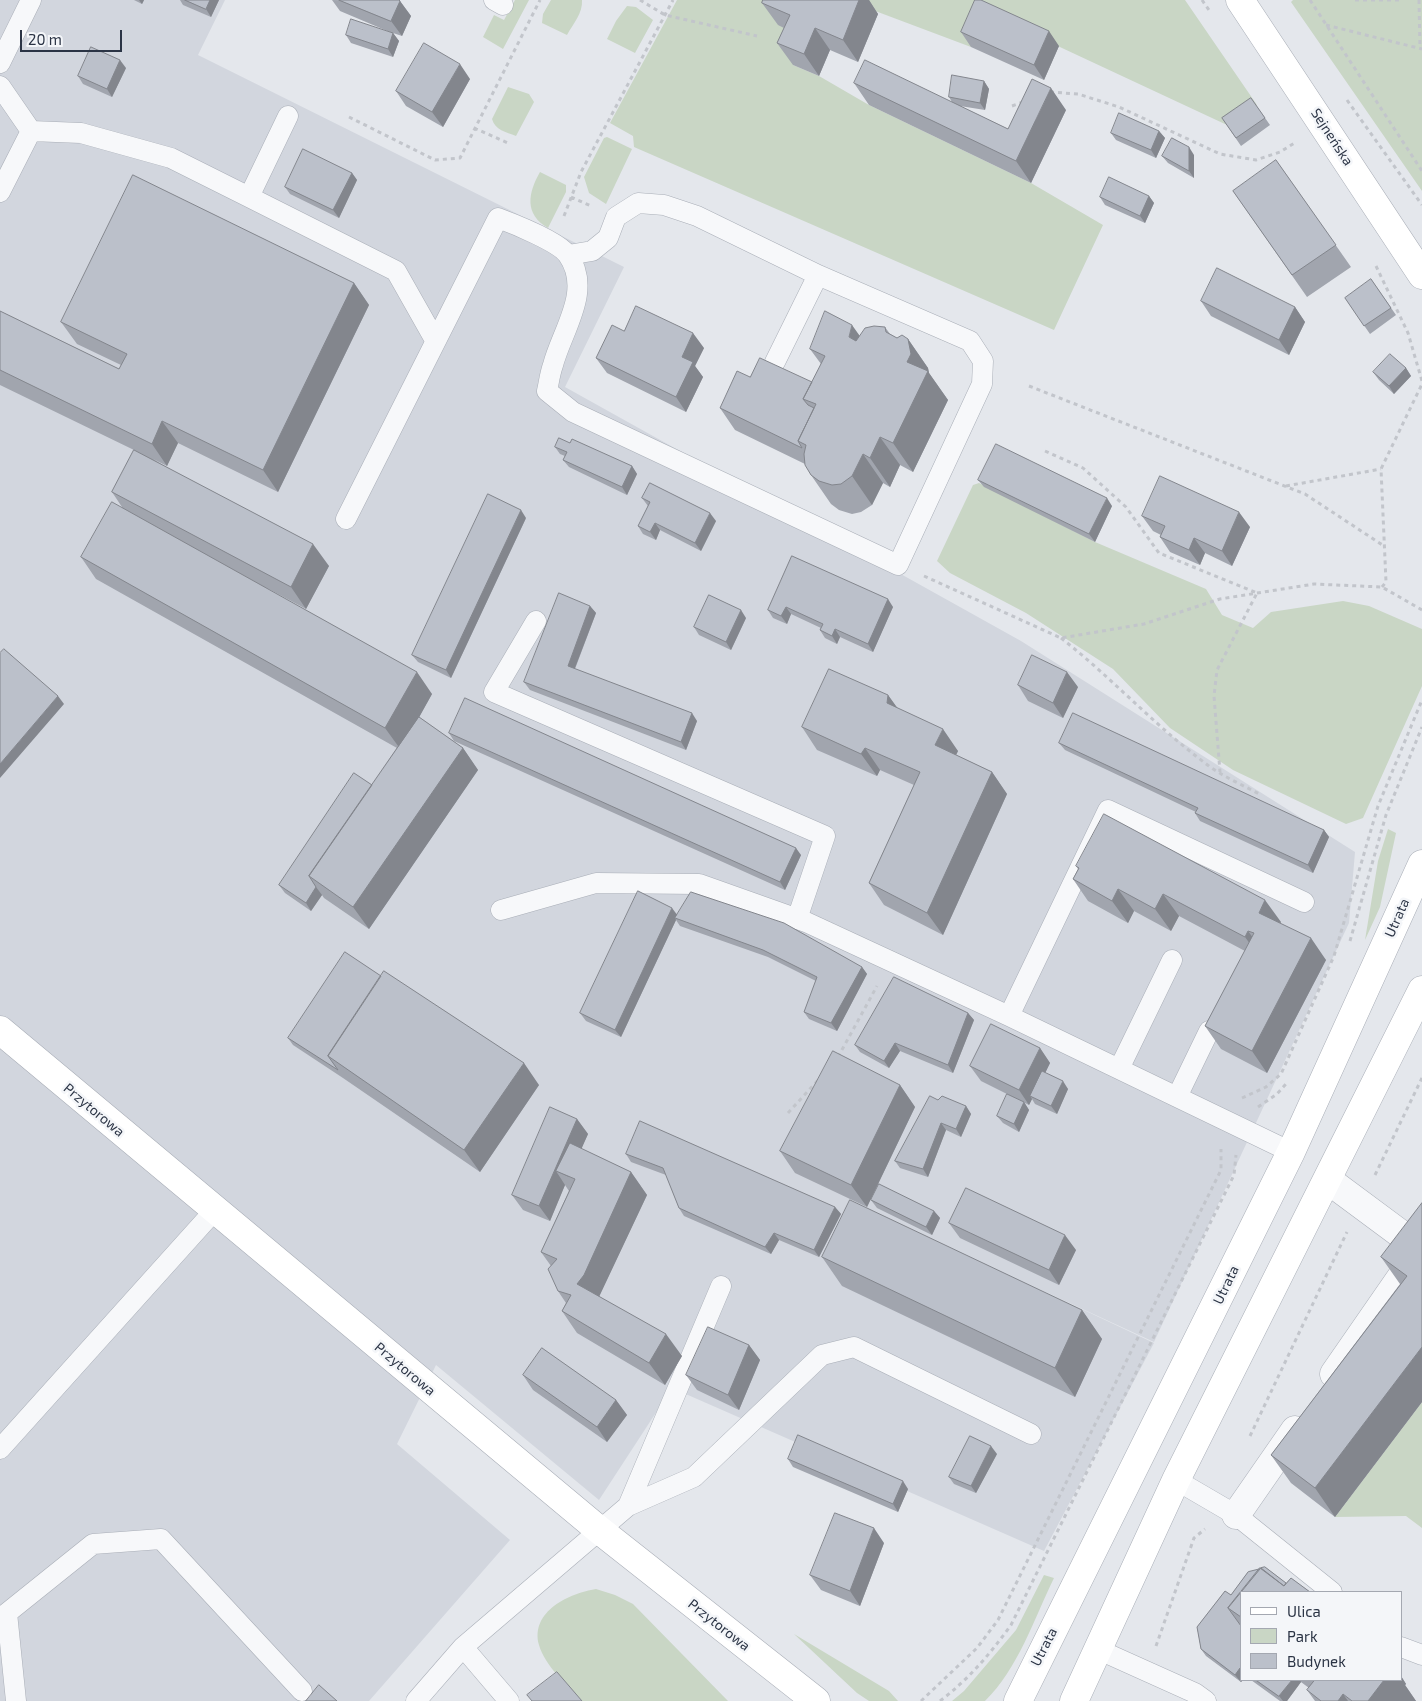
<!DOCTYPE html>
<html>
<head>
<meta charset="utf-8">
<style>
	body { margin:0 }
	#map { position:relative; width:1422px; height:1701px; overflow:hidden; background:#e4e7ec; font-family:"Exo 2",sans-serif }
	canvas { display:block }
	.legend { position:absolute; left:1240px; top:1591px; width:162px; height:90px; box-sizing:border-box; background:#f4f6f9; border:1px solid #a4a8b1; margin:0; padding:6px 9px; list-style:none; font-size:15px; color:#2b3445 }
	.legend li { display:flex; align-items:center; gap:10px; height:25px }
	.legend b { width:25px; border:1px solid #a4a8b1 }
	.scale { position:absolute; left:20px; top:30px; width:102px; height:22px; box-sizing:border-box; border:2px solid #2b3445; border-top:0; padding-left:6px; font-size:15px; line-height:18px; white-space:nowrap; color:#2b3445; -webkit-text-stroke:4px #f4f6f9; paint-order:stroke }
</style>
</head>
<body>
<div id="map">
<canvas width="1422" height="1701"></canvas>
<ul class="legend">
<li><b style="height:6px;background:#fff"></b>Ulica</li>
<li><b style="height:14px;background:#c9d6c5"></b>Park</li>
<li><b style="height:14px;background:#bbc0ca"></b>Budynek</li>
</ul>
<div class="scale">20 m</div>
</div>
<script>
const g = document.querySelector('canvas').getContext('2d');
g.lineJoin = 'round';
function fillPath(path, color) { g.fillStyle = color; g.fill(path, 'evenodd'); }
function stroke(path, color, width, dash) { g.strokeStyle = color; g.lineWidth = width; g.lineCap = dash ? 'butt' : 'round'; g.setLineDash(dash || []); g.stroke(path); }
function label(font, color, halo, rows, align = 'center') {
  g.font = font + ' "Exo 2",sans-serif'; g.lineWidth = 5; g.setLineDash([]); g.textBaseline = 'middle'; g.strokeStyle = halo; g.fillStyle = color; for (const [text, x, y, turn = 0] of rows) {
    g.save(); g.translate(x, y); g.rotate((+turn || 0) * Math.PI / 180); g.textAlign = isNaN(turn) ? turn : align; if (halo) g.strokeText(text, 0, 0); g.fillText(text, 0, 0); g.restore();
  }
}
fillPath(new Path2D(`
	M0 0H225L198 55 624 267 565 387 1021 641 1355 852 1349 923 1154 1342 1037 1288 1154 1343 1044 1551 672 1388 599 1500 436 1365 397 1444 510 1540 369 1701H0Z`), '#d2d6de');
fillPath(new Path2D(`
	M515 0H529L503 49 483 37 494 15 504 20Z
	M551 0H582C583 13 573 24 567 35L542 23 543 14Z
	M677 0H788L805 37 793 65 819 76 869 105 1031 183 1103 225 1054 330 634 147 633 136 610 123Z
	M846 0H1185L1257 105 1227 125 987 13 971 47Z
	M1293 0H1422V191L1291 2Z
	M627 6 636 7 653 20 635 53 607 39 616 21Z
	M508 87 529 94 534 102 516 136C506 132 495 130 492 119Z
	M607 137 632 149 606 204 589 193 584 177 604 138Z
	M540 172 566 185V192L548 228C524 214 528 193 540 172Z
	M979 483 1095 542 1206 589 1222 615 1253 628 1271 612 1343 601 1369 606 1422 629V686L1363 818 1346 824 1233 770 1170 728 1113 669 1026 613 950 573 937 561 973 485Z
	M1388 829 1396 833 1380 907 1365 940 1378 861Z
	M1422 1402V1528L1406 1516 1335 1517Z
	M1044 1575 1054 1578C1034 1619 1018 1669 985 1701H952L964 1691 1016 1630Z
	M596 1589 615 1595 633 1604 728 1701H581C567 1685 545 1666 539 1645 530 1611 570 1593 596 1589Z
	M794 1634 889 1691 898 1701H869L857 1693Z`), '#c9d6c5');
const lane = new Path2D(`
	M494 0 503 5
	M0 63 31 0
	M0 86 31 131
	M288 116 249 197 396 271 435 340
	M0 192 31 131 81 133 171 158 249 197
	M775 362 818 275
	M346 519 498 218C514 224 559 242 568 255 593 291 562 330 553 365 550 373 549 382 547 391L573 412 898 565 982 384 983 361 970 341 818 275 697 216 664 205 638 203 616 217 608 238 592 251 568 255
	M536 621 494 692 825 836 797 919
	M501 910 596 883 699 884 806 922 1009 1016 1291 1152
	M1009 1016 1108 810 1304 902
	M1119 1069 1172 960
	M1177 1097 1209 1031
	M0 1449 214 1211
	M1176 1480 1236 1515 1332 1592
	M628 1506 694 1477 822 1355 854 1347 1031 1434
	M463 1647 509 1701
	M1401 1647 1422 1655
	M1097 1649 1195 1693 1206 1701
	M16 1701 7 1613 93 1544 161 1539 302 1691
	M416 1701 463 1647 628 1506 721 1286`);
const street = new Path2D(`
	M1328 1180 1421 1249
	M1334 1374 1422 1247
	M1236 1515 1295 1430`);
const secondary = new Path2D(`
	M1240 0 1422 275
	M0 1030 598 1529 816 1701
	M1018 1701 1291 1152 1422 864
	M1074 1701 1176 1480 1422 990`);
stroke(lane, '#a9aeb7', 21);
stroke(street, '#a9aeb7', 29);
stroke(secondary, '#a9aeb7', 29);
stroke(new Path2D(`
	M640 0 665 15 757 36
	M1202 0 1209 10
	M1310 0 1422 171
	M1355 0H1401
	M1419 0 1420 48
	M1326 25 1422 49
	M1050 92 1078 94 1119 107 1220 154 1256 160 1280 152 1296 142
	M1347 100 1422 205
	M1012 106 1023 102
	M349 117 435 160 460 158 540 0
	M474 128 508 143
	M571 197 591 206
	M564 216 581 172 673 0
	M1376 266 1408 333 1422 381
	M1029 386 1305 494 1384 546
	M1045 451 1083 468 1126 507 1159 553 1257 593 1217 670 1214 696 1220 772
	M1286 486 1381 469
	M924 576 1061 638 1144 624 1220 599 1314 584 1382 587 1422 610
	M1382 587 1386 582 1381 469 1422 384
	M1061 638C1111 677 1154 725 1205 763 1221 776 1243 785 1261 795
	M1350 941 1386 815 1422 727
	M838 1057 877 986
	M1242 1098 1266 1087 1281 1074 1334 956 1378 806 1422 700
	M1258 1107 1277 1094 1286 1084
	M788 1113 819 1079
	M1375 1175 1422 1078
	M1250 1436 1347 1232
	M1156 1646 1194 1538 1205 1529
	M921 1701 977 1648 998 1620 1221 1170V1149
	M940 1701C969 1679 990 1654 1011 1625L1234 1175 1236 1155`), '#c2c5cb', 3, [4, 4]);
stroke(lane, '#f7f8fa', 20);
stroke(street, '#f7f8fa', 28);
stroke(secondary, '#fff', 28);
fillPath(new Path2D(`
	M134 0H144L142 4Z
	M180 0H219L211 17 183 5Z
	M332 0 400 1 411 16 402 36 393 33 399 41 393 57 351 43 346 35 392 33 340 11Z
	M763 0H869L878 14 858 62 830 50 819 76 793 65 777 43 784 28 778 25 762 3Z
	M961 32 1059 46 1044 80 971 47Z
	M126 68 112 97 83 84 78 76Z
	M470 79 443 127 406 106 396 91Z
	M984 81 989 89 985 110 960 106 1008 129 1066 110 1031 183 869 105 854 83 952 102 949 97Z
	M1251 98 1270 125 1241 146 1222 118Z
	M1159 131 1165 138 1156 158 1116 140 1111 133Z
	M1194 155V178L1168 163 1162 156Z
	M1276 160 1351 267 1307 297 1233 191Z
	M352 173 357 180 339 218 290 194 285 187Z
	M1149 196 1154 203 1145 223 1105 205 1100 197Z
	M1371 279 1396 315 1370 334 1345 298Z
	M354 283 369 305 278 492 178 443 167 466 153 459 329 566 306 609 265 587 432 694 419 717 463 748 478 770 369 929 324 898 322 895 311 911 285 893 279 885 372 785 397 748 96 579 81 557 122 507 112 492 134 450 0 385V311L119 369 121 365 77 344 61 322Z
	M1201 301 1295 307 1305 322 1289 355 1211 316Z
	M885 327 890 334 897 338 908 339 928 368 929 373 948 400 913 472 900 465 890 487 883 483 872 505 861 512 852 514 839 510 831 504 811 475 805 464 735 430 720 408 750 377 812 382 821 364 810 349 860 336Z
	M624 331 704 348 695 366 703 377 686 412 607 373 596 358Z
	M1406 368 1411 376 1394 394 1379 380 1373 372Z
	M570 443 632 466 637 474 627 495 569 467 563 460 565 456 560 454 555 447Z
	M978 480 1112 506 1095 542 984 487Z
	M642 498 716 521 701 551 660 530 656 540 643 534 638 526 648 506Z
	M1142 516 1250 527 1232 566 1205 553 1200 565 1170 552 1160 537 1161 535 1153 531Z
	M526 518 451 678 418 662 412 655Z
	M792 556 893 607 873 652 840 637 837 644 825 638 820 630 821 628 791 614 787 624 773 618 768 610Z
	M590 606 596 613 575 669 697 721 686 750 530 690 524 682Z
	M746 618 731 650 699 635 694 627Z
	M1018 685 1078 687 1063 718 1028 701Z
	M888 695 897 708 958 751 956 755 992 772 1007 794 943 935 884 905 869 883 914 785 880 770 877 776 817 750 802 727Z
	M449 733 801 855 785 890 454 741Z
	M1059 743 1324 830 1329 837 1313 873 1200 821 1195 813 1196 812 1065 750Z
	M1076 866 1281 922 1280 923 1326 960 1267 1073 1221 1049 1205 1026 1245 951 1179 916 1171 931 1134 911 1128 923 1088 901 1073 879 1078 869Z
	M677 914 862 967 867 974 837 1031 809 1019 804 1012 816 981 768 957 680 926 676 920 621 1037 586 1021 580 1013Z
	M968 1013 974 1020 953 1073 900 1051 889 1068 860 1052 855 1045Z
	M288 1038 539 1085 480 1172 343 1078 293 1045Z
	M1040 1048 1050 1063 1045 1073 1068 1089 1057 1114 1035 1104 1032 1099 1029 1105 981 1081 970 1066Z
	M900 1085 915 1107 867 1207 795 1173 780 1151Z
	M938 1100 966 1106 971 1114 961 1137 946 1130 928 1177 900 1168 895 1161Z
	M1024 1102 1029 1110 1019 1132 1003 1123 997 1116Z
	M577 1119 588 1134 581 1149 631 1172 647 1195 599 1296 682 1356 665 1385 577 1333 562 1311 566 1303 558 1291 551 1266 541 1252 569 1191 565 1185 550 1221 523 1210 512 1195Z
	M626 1154 835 1207 841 1214 819 1257 779 1240 771 1254 684 1216 679 1208 666 1175 631 1162Z
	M871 1200 934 1211 940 1218 932 1235 877 1208Z
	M1422 1203V1402L1335 1517 1291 1483 1271 1455 1400 1284 1381 1257Z
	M949 1223 1076 1250 1059 1285 960 1238Z
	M822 1257 1082 1310 1102 1339 1075 1397 842 1286Z
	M749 1345 760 1360 739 1410 697 1390 686 1375Z
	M523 1375 616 1400 627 1415 607 1442 533 1390Z
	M997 1454 976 1493 954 1484 949 1477Z
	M788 1459 908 1489 898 1512 793 1467Z
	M884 1543 860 1606 821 1590 810 1575Z
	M1265 1567 1286 1583 1291 1578 1310 1592H1241V1680H1243L1241 1682 1206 1656 1201 1649 1197 1627 1225 1591 1231 1595 1248 1572 1260 1569V1568Z
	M1401 1676 1406 1684 1405 1685 1416 1701H1315L1307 1690 1309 1688 1301 1682 1287 1701H1280L1251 1680H1401Z`), '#a1a5ae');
fillPath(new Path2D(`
	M139 0H144L142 4Z
	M210 0H219L211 17 206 9Z
	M859 0H869L878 14 858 62 843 40Z
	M400 1 411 16 402 36 391 21Z
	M815 28 830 50 819 76 804 54Z
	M1049 31 1059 46 1044 80 1034 65Z
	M393 33 399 41 393 57 388 49Z
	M120 60 126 68 112 97 107 89Z
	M460 64 470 79 443 127 432 112Z
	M984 81 989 89 985 110 980 103Z
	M1051 88 1066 110 1031 183 1016 161Z
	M1159 131 1165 138 1156 158 1151 150Z
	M1189 147 1194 155V178L1189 171Z
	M352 173 357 180 339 218 333 210Z
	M1149 196 1154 203 1145 223 1140 216Z
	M354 283 369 305 278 492 263 470Z
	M1295 307 1305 322 1289 355 1279 340Z
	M852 325 872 353 849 337Z
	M693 333 704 348 695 366 703 377 686 412 676 397 682 357Z
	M908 339 928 368 929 373 948 400 913 472 893 443 907 362Z
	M1406 368 1411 376 1394 394 1389 386Z
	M162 421 178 443 167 466 152 444Z
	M880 437 900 465 890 487 870 458Z
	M863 454 883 483 872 505 852 476Z
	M632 466 637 474 627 495 622 487Z
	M1107 498 1112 506 1095 542 1089 534Z
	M521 510 526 518 451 678 446 670Z
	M1239 512 1250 527 1232 566 1222 551Z
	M710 513 716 521 701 551 695 543Z
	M655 523 660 530 656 540 650 532Z
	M1194 538 1205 553 1200 565 1189 550Z
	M313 544 329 566 306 609 291 587Z
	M888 599 893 607 873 652 868 644Z
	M590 606 596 613 573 673 568 666Z
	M786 607 791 614 787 624 781 616Z
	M741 610 746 618 731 650 726 642Z
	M835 629 840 637 837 644 832 636Z
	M417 672 432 694 401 750 385 728Z
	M1067 672 1078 687 1063 718 1053 703Z
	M888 695 904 717 887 703Z
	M58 696 64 704 0 778V764Z
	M692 713 697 721 686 750 681 742Z
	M943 729 958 751 950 767 935 745Z
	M463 748 478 770 369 929 353 907Z
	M865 748 880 770 877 776 861 754Z
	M992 772 1007 794 943 935 927 913Z
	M1324 830 1329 837 1313 873 1308 865Z
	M796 848 801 855 785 890 780 882Z
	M316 887 322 895 311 911 306 903Z
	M1118 889 1134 911 1128 923 1112 901Z
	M1163 894 1179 916 1171 931 1155 909Z
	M1265 900 1281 922 1274 935 1259 913Z
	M672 908 678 916 675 918 676 920 621 1037 615 1030Z
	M1248 931 1264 953 1261 959 1245 937Z
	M1311 938 1326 960 1267 1073 1252 1051Z
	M862 967 867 974 837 1031 831 1023Z
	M968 1013 974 1020 953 1073 948 1065Z
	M895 1043 900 1051 889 1068 884 1061Z
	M1040 1048 1050 1063 1033 1098 1030 1096 1032 1099 1029 1105 1019 1090Z
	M524 1063 539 1085 480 1172 464 1150Z
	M1063 1081 1068 1089 1057 1114 1051 1106Z
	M900 1085 915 1107 867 1207 851 1185Z
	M1024 1102 1029 1110 1019 1132 1014 1124Z
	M966 1106 971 1114 961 1137 956 1129Z
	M577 1119 588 1134 569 1177 556 1171 565 1185 550 1221 539 1206Z
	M941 1123 946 1130 928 1177 923 1169Z
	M631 1172 647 1195 599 1297 577 1284Z
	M835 1207 841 1214 819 1257 814 1250Z
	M934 1211 940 1218 932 1235 926 1227Z
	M774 1233 779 1240 771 1254 765 1247Z
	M1065 1235 1076 1250 1059 1285 1049 1270Z
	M1082 1310 1102 1339 1075 1397 1055 1368Z
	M666 1334 682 1356 665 1385 649 1363Z
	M749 1345 760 1360 739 1410 728 1395Z
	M1422 1347V1402L1335 1517 1315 1488Z
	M616 1400 627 1415 607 1442 597 1427Z
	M991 1446 997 1454 976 1493 971 1486Z
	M903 1481 908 1489 898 1512 893 1504Z
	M874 1528 884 1543 860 1606 850 1591Z
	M1240 1668 1241 1680H1243L1241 1682 1235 1675Z
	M1401 1676 1406 1684 1405 1685 1416 1701H1368L1384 1680H1401Z
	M1292 1680H1300L1301 1682 1287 1701H1283L1279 1696Z
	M1343 1694 1348 1701H1338Z`), '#83868d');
const building = new Path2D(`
	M185 0H210L206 9Z
	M339 0H399L400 1 391 21Z
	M763 0H859L843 40 815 28 804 54 777 43 790 15 762 3Z
	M975 0H981L1049 31 1034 65 961 32Z
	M351 19 393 33 388 49 346 35Z
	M424 43 460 64 432 112 396 91Z
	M91 47 120 60 107 89 78 76Z
	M865 60 1008 129 1032 79 1051 88 1016 161 854 83Z
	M952 75 984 81 980 103 949 97Z
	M1251 98 1265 118 1236 138 1222 118Z
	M1119 113 1159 131 1151 150 1111 133Z
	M1172 138 1189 147V171L1162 156Z
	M303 149 352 173 333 210 285 187Z
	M1276 160 1336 245 1292 275 1233 191Z
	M133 175 354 283 263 470 162 421 152 444 0 370V311L119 369 127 354 61 322Z
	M1109 177 1149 196 1140 216 1100 197Z
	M1217 268 1295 307 1279 340 1201 301Z
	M1371 279 1391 308 1364 326 1345 298Z
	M636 306 693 333 682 357 693 362 676 397 596 358 612 325 624 331Z
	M825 311 852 325 849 337 856 341 865 328 874 326 885 327 886 332 897 338 902 335 908 339 911 354 907 362 928 371 893 443 880 437 870 458 863 454 852 476 841 484 832 485 819 481 811 475 805 465 804 454 806 445 798 441 816 404 803 399 825 356 810 349Z
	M1390 354 1406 368 1389 386 1373 372Z
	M760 358 812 382 803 399 808 405 814 408 798 441 802 448 720 408 737 371 750 377Z
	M559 438 570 443 572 439 632 466 622 487 563 460 567 452 555 447Z
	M996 444 1107 498 1089 534 978 480Z
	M134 450 313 544 291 587 112 492Z
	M1160 476 1239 512 1222 551 1194 538 1189 550 1160 537 1165 526 1142 516Z
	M650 483 710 513 695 543 655 523 650 532 638 526 650 502 642 498Z
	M488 494 521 510 446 670 412 655Z
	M112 502 417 672 385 728 81 557Z
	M792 556 888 599 868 644 835 629 832 636 820 630 823 624 786 607 781 616 768 610Z
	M559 593 590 606 568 666 692 713 681 742 524 682Z
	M709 595 741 610 726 642 694 627Z
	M4 649 58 696 0 764V653Z
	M1032 655 1067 672 1053 703 1018 685Z
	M829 669 888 695 887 703 943 729 935 745 992 772 927 913 869 883 920 772 865 748 861 754 802 727Z
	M465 698 796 848 780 882 449 733Z
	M1073 713 1324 830 1308 865 1195 813 1198 808 1059 743Z
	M419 717 463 748 353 907 309 876Z
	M354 773 372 785 309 876 316 887 306 903 279 885Z
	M1104 814 1265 900 1259 913 1311 938 1252 1051 1205 1026 1254 933 1248 931 1245 937 1163 894 1155 909 1118 889 1112 901 1073 879 1079 868 1076 866Z
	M638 891 672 908 615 1030 580 1013Z
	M691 892 784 923 862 967 831 1023 804 1012 817 977 763 950 675 918Z
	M345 952 381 976 328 1056 338 1070 288 1038Z
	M384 971 524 1063 464 1150 328 1056Z
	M894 977 968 1013 948 1065 895 1043 884 1061 855 1045Z
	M991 1024 1040 1048 1019 1090 970 1066Z
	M833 1051 900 1085 851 1185 780 1151Z
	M1042 1071 1063 1081 1051 1106 1030 1096Z
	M1007 1094 1024 1102 1014 1124 997 1116Z
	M930 1096 938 1100 942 1096 966 1106 956 1129 941 1123 923 1169 895 1161Z
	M550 1107 577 1119 539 1206 512 1195Z
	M640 1121 835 1207 814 1250 774 1233 765 1247 679 1208 663 1168 626 1154Z
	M570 1143 631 1172 584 1275 577 1284 666 1334 649 1363 562 1311 571 1295 558 1291 548 1269 557 1259 541 1252 575 1179 556 1171Z
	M879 1184 934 1211 926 1227 871 1200Z
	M966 1188 1065 1235 1049 1270 949 1223Z
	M850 1200 1082 1310 1055 1368 822 1257Z
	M1422 1203V1347L1315 1488 1271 1455 1407 1276 1381 1257Z
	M708 1327 749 1345 728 1395 686 1375Z
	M542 1348 616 1400 597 1427 523 1375Z
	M798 1435 903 1481 893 1504 788 1459Z
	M970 1436 991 1446 971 1486 949 1477Z
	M835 1513 874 1528 850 1591 810 1575Z
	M1265 1567 1286 1583 1284 1586 1261 1568Z
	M1260 1568 1284 1586 1291 1578 1310 1592H1241V1617L1228 1608Z
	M1260 1569 1228 1608 1241 1626V1669L1240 1668 1235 1675 1201 1649 1197 1627 1225 1591 1231 1595 1248 1572Z
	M557 1672 582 1701H532L527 1695Z
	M1256 1680H1292L1279 1696Z
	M1315 1680H1384L1368 1701H1352L1343 1694 1338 1701H1321L1307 1690Z
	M319 1685 337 1701H306Z`);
fillPath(building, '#bbc0ca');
stroke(building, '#83868d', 1);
label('14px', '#2b3445', '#f4f6f9', [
	["Sejneńska",1332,137,57],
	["Utrata",1397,918,-66],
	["Przytorowa",94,1110,40],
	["Utrata",1226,1285,-64],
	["Przytorowa",405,1369,40],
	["Przytorowa",719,1625,38],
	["Utrata",1044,1647,-63]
]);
</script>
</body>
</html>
